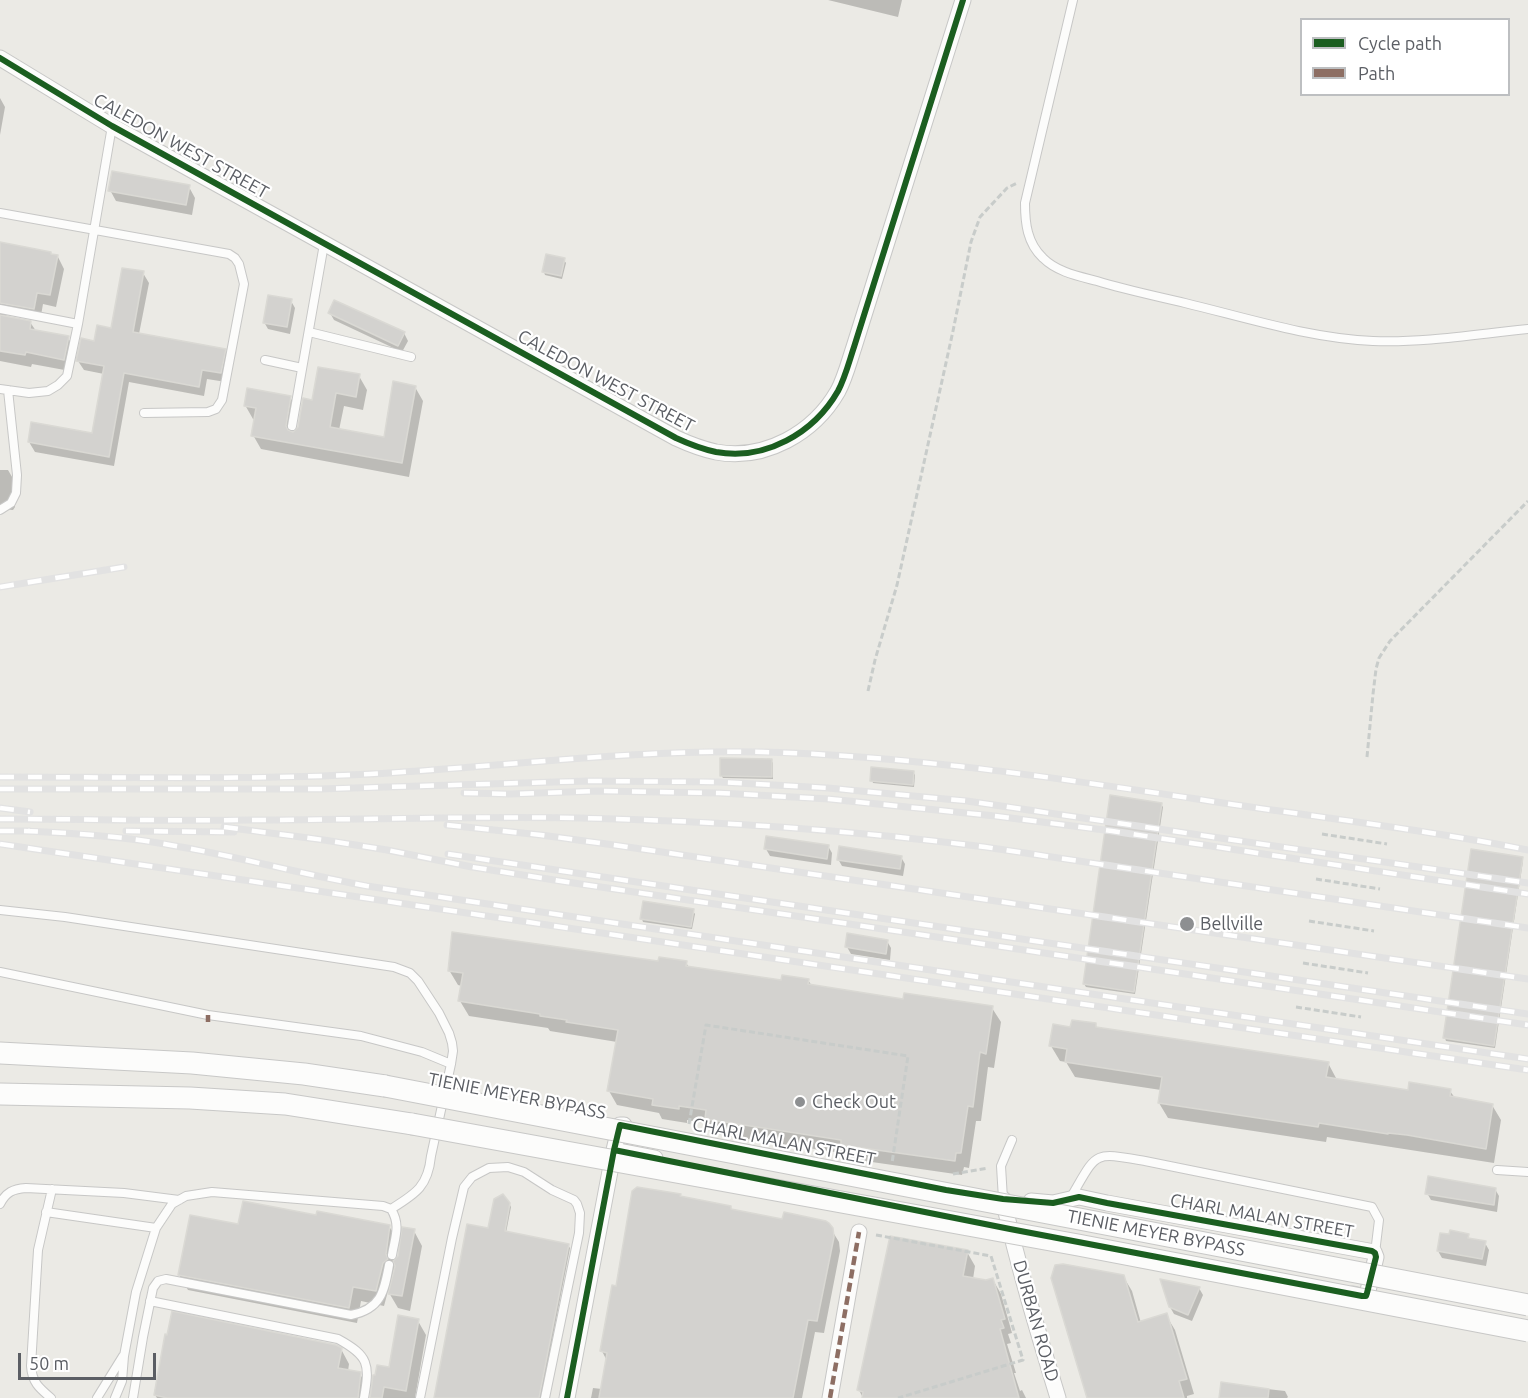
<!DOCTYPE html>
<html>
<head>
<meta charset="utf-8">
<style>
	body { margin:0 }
	#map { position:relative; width:1528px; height:1398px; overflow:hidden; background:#ebeae5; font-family:Ubuntu,sans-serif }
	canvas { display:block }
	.legend { position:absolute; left:1300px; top:18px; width:210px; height:78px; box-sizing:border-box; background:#fff; border:2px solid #bdbfc1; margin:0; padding:8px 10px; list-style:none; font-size:18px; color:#5b5e64 }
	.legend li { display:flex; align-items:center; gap:12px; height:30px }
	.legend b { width:30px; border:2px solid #bdbfc1 }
	.scale { position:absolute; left:18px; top:1353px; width:138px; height:27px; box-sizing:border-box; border:3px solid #5b5e64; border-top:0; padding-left:8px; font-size:18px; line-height:21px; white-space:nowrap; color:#5b5e64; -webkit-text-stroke:4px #fff; paint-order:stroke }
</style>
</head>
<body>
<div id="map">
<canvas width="1528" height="1398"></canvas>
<ul class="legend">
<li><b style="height:8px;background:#1b5e20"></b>Cycle path</li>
<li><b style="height:8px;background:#8d6e63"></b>Path</li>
</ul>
<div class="scale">50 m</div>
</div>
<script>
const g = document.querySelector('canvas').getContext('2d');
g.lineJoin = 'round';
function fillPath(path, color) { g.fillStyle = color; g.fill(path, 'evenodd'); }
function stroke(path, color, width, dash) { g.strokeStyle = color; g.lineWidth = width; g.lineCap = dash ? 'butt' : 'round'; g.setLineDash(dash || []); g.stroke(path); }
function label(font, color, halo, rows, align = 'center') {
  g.font = font + ' Ubuntu,sans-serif'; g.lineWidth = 4.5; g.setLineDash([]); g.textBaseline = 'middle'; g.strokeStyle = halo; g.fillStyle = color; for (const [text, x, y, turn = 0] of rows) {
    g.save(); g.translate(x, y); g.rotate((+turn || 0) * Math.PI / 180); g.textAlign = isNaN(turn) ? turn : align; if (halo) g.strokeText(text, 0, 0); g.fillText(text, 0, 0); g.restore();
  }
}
fillPath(new Path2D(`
	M828 0H902L898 17Z
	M0 98 5 107 0 135Z
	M189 187 195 198 192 215 116 201 110 190Z
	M0 244 58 257 64 269 56 307 43 304 40 321 8 315 1 317 30 322 36 331 68 338 75 350 70 371 32 364 31 367 0 361Z
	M564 260 566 263 562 279 545 275 544 272Z
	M143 273 149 283 139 334 225 350 230 360 226 382 207 379 204 396 129 382 114 466 35 452 29 442 93 435 104 374 84 370 78 361 95 343 113 330Z
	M291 301 295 308 290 334 268 329 264 322Z
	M330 313 404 333 408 341 402 352 334 320Z
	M359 376 367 390 363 410 344 406 339 430 385 438 415 387 423 401 409 477 261 449 253 435 255 420 253 419 245 405 290 397 298 411 295 433 299 428 313 402Z
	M0 470H8L15 482V507L13 510 0 509Z
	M771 760 773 763V779L723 778 721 775Z
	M913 772 915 775 914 787 873 783 872 780Z
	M1161 804 1163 807 1135 994 1086 987 1084 984Z
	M828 846 832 853 831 865 770 856 766 849Z
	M901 857 905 864 903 876 842 866 838 859Z
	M1522 858 1523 861 1495 1048 1446 1041 1445 1038Z
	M693 911 695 914 692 929 643 922 642 919Z
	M887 941 891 948 890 960 851 954 847 947Z
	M686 962 689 968 782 982 808 980 812 986 905 1000 992 1008 1001 1022 994 1068 988 1067 981 1121H976L969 1168 964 1167 962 1175 851 1159 848 1154 715 1134 709 1124 687 1120V1123L662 1119 659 1113 617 1105 609 1091 617 1042 550 1031 548 1028 469 1016 460 1001 462 986 458 985 449 970Z
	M1095 1025 1098 1028 1328 1063 1336 1078V1081L1409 1092 1450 1091 1455 1098 1492 1105 1501 1120 1494 1163 1327 1137 1326 1142 1168 1118 1159 1103 1161 1090 1075 1077 1066 1062 1060 1061 1051 1046 1072 1029Z
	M1495 1189 1499 1196 1497 1212 1431 1200 1427 1193Z
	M680 1196 681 1198 731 1208 732 1211 831 1229 839 1242 840 1251 824 1333 815 1332 802 1398H591L593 1388 602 1389 607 1361 602 1351 617 1287Z
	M509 1203 511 1207 506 1233 568 1245 570 1248 541 1398H435L489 1230Z
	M317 1217 389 1226 398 1241 395 1261 414 1231 422 1246 410 1311 398 1308 388 1291 384 1306 361 1301 357 1323 188 1290 179 1275 239 1226Z
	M1468 1235 1470 1240 1485 1243 1489 1250 1486 1266 1442 1258 1438 1251Z
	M967 1252 975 1266 973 1279 986 1282 993 1280 1001 1294 1012 1333 1008 1334 1011 1343 1007 1344 1016 1373H1014L1020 1391 1022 1390 1026 1398H863L859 1390Z
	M1123 1276 1132 1291 1141 1323 1166 1315 1175 1330 1194 1394 1187 1396V1398H1089Z
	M1199 1288 1203 1295 1192 1321 1174 1314 1170 1307Z
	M418 1321 426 1335 415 1398H371L390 1369Z
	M341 1349 349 1364 348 1371 360 1374 368 1388 367 1398H157L155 1395Z
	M1222 1384 1285 1391 1288 1397 1287 1398H1220Z`), '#0003');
const building = new Path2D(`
	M112 171 190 185 186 205 108 191Z
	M0 242 51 252V254L58 255 50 295 37 293 34 309 0 303Z
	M546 254 565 258 561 276 542 272Z
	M122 268 144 271 133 332 226 349 221 373 202 370 199 387 124 373 109 457 28 442 31 422 92 433 104 366 76 361 81 338 94 341 97 325 111 328Z
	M268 295 292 299 287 327 263 323Z
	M334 300 405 332 398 346 328 313Z
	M0 315 31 321 30 329 69 336 64 360 26 352 25 355 0 351Z
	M318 367 360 374 356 397 336 393 330 427 384 437 393 381 416 386 402 463 251 436 256 408 244 406 247 388 291 396 286 426 288 430 293 432 298 427 303 398 312 400Z
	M720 758 772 759V777L720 776Z
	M871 767 914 771 913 785 870 781Z
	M1110 795 1162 803 1134 992 1083 984Z
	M766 836 829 845 827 859 764 849Z
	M839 846 902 856 900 869 837 860Z
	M1471 849 1523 857 1494 1046 1443 1038Z
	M643 901 694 909 691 927 640 919Z
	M452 932 658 961 659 957 687 961 686 966 781 980 782 975 809 979 808 984 903 999 904 993 993 1006 986 1054 980 1052 973 1107 968 1106 961 1153H956L955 1161 841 1145V1140L705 1119 706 1110 679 1106V1109L652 1105 653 1099 607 1091 618 1030 566 1022 567 1020 540 1016V1014L458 1001 463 973 448 971Z
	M847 933 888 940 886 954 845 947Z
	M1072 1020 1096 1023V1027L1329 1062 1326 1077 1408 1090 1409 1082 1451 1089 1450 1096 1493 1104 1486 1149 1407 1135 1388 1133V1134L1319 1123 1318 1127 1158 1103 1162 1077 1065 1062 1067 1049 1049 1046 1053 1024 1070 1027Z
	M1428 1176 1496 1188 1494 1205 1425 1194Z
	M637 1187 681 1194 680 1196 731 1206V1209L782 1219 784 1212 826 1221 829 1223 833 1228 834 1237 817 1321 808 1320 793 1398H599L607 1353 600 1351 612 1285 616 1286 632 1191Z
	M503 1194 510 1203 505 1231 569 1244 539 1398H434L467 1224 488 1228 494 1199Z
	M243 1201 316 1215 317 1211 390 1225 386 1254 388 1259 383 1263 376 1291 353 1287 349 1308 178 1275 190 1215 238 1224Z
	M402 1227 415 1229 402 1296 388 1294 395 1266 393 1261 398 1256Z
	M1450 1230 1469 1234 1468 1238 1486 1241 1482 1259 1437 1251 1440 1233 1449 1234Z
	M890 1236 968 1250 963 1276 986 1280 993 1278 1005 1319 1001 1320 1004 1328 1000 1329 1019 1398H862L863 1392 857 1390Z
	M1063 1264 1124 1275 1138 1322 1167 1313 1187 1379 1179 1381 1184 1398H1087L1051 1278 1055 1265Z
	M1160 1279 1200 1287 1188 1315 1169 1307Z
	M172 1311 336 1345 342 1348 338 1368 361 1372 358 1398H167L154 1395 165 1334 167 1335Z
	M398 1315 419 1319 406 1391 384 1387 382 1398H370L373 1375H375L377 1365 389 1367Z
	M1221 1382 1269 1389 1268 1398H1219Z`);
fillPath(building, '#d3d2cf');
stroke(building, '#dad9d4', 1.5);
const lane = new Path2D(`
	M1073 0 1025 203C1025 223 1027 243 1043 258 1057 272 1078 276 1097 281 1126 290 1156 296 1185 303 1247 318 1309 338 1373 341 1425 343 1477 334 1528 329
	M0 213 229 254 235 258 239 264 244 284 222 400 216 409 208 412 144 413
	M0 309 78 324
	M309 332 411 357
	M265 360 302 368
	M0 389 29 393 48 391 58 385 67 376 78 324 112 126
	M292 426 324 244
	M0 510 11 503 16 493 17 475 8 390
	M0 910 65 917 394 967 410 973 418 981 439 1013 449 1033 452 1043 453 1051 451 1064 431 1156C428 1187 415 1194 391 1209
	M0 972 208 1015 361 1036 422 1052 451 1064
	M1497 1170 1528 1172
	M1071 1197C1098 1151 1092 1152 1145 1161L1372 1207 1379 1220 1375 1253
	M1003 1199 1001 1166 1012 1140
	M0 1204C6 1192 13 1189 26 1188L124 1193 179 1200
	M46 1212 156 1228
	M150 1301 338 1339C369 1356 370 1364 364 1398
	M51 1398C39 1388 32 1382 31 1366L38 1250 52 1189
	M97 1398 123 1356
	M115 1398 122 1381 124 1356 136 1292 156 1228 172 1204 186 1196 212 1192 383 1206 391 1209C401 1225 395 1237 392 1255
	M133 1398 143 1337 153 1288 158 1281 166 1279 351 1315C381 1309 384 1292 389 1265
	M420 1398 452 1238 464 1187 472 1177 489 1168 508 1167 524 1172 552 1190 574 1200 577 1204 580 1213 579 1233 545 1398`);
const street = new Path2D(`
	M0 58 112 126 676 438C689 444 702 449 716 452 765 461 814 433 838 391 845 378 849 362 854 347L963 0
	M614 1150 655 1158
	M1003 1199C1018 1266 1038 1332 1058 1398
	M1031 1201 1053 1203 1079 1197 1107 1203 1374 1252 1376 1257 1367 1295 1362 1296 1353 1294
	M567 1398 614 1150 620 1125H624
	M830 1398 859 1232`);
const secondary = new Path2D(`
	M0 1053 192 1063 304 1074 385 1086
	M0 1094 190 1098 285 1104 412 1124`);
stroke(lane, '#c7c7c6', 10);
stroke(street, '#c7c7c6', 17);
stroke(secondary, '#c8c8c7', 23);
stroke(new Path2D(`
	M868 691 875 660 897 585 953 331 971 242 980 217 1007 188 1017 183
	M1367 757 1373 694 1376 669 1379 658 1390 641 1528 501
	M1322 834 1387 844
	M1316 879 1380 889
	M1309 921 1374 931
	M1303 963 1368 973
	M1296 1007 1361 1017
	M689 1124 706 1025 908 1056 892 1163
	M953 1174 988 1168
	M876 1235 991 1256 1023 1360 898 1398`), '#c8ccca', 3, [6, 3]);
stroke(lane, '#fcfcfb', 8);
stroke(street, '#fcfcfb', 15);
stroke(secondary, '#fcfcfb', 21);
const rail = new Path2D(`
	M0 587 124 567
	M0 777C123 777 247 780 370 774 501 767 632 749 763 752 918 756 1070 780 1223 803 1325 818 1427 830 1528 850
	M0 789H319L589 781 719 782 828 788 967 801 1528 883
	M464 793 510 794 597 791 719 793 829 799 995 816 1112 831 1528 894
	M0 808 30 812
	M0 819C83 819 165 821 248 820 358 820 469 816 580 818 715 821 851 830 985 847L1528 928
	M447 825 541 835 614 845 1528 979
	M224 827 324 840 387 850 472 867 567 882 1528 1025
	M0 831H30
	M24 831C72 833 122 836 170 845 236 856 301 874 367 886L1528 1059
	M126 831 234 832
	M0 844 1528 1070
	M448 854 1528 1014`);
stroke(rail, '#e2e2e2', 7);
stroke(rail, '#fff', 4.5, [14]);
const secondaryBridge = new Path2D(`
	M385 1086 1528 1305
	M412 1124 1078 1245 1528 1331`);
stroke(secondaryBridge, '#c8c8c7', 23, []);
stroke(secondaryBridge, '#fcfcfb', 21);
stroke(new Path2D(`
	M208 1022V1015
	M830 1398 859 1232`), '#8d6e63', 4.5, [9, 4.5]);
stroke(new Path2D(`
	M0 58 112 126 676 438C689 444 702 449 716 452 765 461 814 433 838 391 845 378 849 362 854 347L963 0
	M567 1398 614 1150 620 1125 946 1190 1003 1199 1053 1203 1079 1197 1107 1203 1372 1251 1375 1253 1376 1257 1367 1293 1366 1296H1362L1010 1229 614 1150`), '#1b5e20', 6);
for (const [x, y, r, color] of [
	[1187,924,8,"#8d8f91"],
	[800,1102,6,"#8d8f91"]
]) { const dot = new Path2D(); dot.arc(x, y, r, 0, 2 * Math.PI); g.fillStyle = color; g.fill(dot); stroke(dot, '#fff', 2); }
label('18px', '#5b5e64', '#fff', [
	["CALEDON WEST STREET",181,146,29],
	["CALEDON WEST STREET",606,381,28],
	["TIENIE MEYER BYPASS",517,1096,11],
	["CHARL MALAN STREET",784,1142,11],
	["CHARL MALAN STREET",1262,1216,10],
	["TIENIE MEYER BYPASS",1156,1233,11],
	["DURBAN ROAD",1036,1321,74]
]);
label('18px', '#5b5e64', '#fff', [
	["Bellville",1200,924],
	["Check Out",812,1102]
], 'left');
</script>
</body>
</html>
